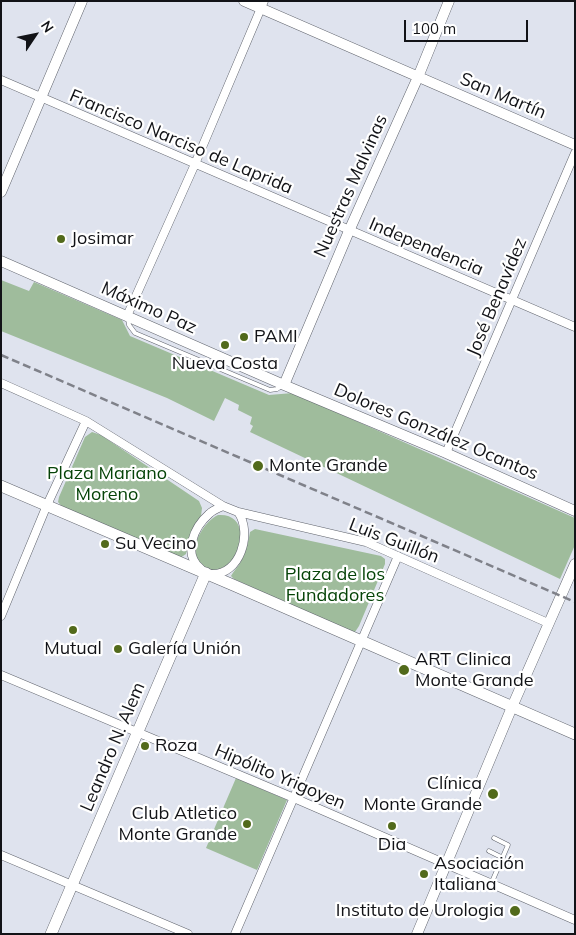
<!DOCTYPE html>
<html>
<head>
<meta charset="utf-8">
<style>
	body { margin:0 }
	#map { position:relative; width:576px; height:935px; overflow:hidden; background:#dfe3ee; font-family:Mulish,sans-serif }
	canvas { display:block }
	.frame { position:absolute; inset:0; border:2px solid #121317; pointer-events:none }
	.north { position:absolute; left:10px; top:10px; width:50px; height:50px; -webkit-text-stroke:4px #fff; paint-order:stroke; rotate:56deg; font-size:14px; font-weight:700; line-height:20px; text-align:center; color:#121317 }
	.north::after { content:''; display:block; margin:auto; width:18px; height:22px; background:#121317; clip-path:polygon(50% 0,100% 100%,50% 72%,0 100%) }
	.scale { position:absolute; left:404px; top:20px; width:124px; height:22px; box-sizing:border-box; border:2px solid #121317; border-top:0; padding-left:6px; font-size:15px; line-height:18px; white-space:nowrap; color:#121317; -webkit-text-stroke:4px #fff; paint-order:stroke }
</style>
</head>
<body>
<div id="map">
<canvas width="576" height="935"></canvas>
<div class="frame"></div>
<div class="north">N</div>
<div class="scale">100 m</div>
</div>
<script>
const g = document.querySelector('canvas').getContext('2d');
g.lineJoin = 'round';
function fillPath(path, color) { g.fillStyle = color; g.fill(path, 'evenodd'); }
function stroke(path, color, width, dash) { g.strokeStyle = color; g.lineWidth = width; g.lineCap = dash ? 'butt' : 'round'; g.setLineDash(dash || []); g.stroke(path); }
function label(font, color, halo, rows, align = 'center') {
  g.font = font + ' Mulish,sans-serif'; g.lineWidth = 4.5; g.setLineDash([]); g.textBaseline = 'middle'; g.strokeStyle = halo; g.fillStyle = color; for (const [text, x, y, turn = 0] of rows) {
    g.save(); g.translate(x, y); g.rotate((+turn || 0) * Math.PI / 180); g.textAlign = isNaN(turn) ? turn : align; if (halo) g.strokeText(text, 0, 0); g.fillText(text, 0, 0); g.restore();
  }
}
fillPath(new Path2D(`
	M1 280 29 291 34 282 122 320 130 336 269 395 293 393 575 518V545L560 579 250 432 253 426 250 424 252 417 238 410 239 405 225 398 214 421 167 398 1 331Z
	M92 432 101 435 199 501 202 508 201 516 193 528 186 554 180 558 63 508 58 502 59 497 85 437Z
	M218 515C246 513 245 545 232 561 226 567 219 570 211 572 205 568 200 566 197 559 190 544 205 521 218 515Z
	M255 529 381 556 385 559V564L359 626 355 632H349L234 579 231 576C233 572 236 569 239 565 245 555 248 544 250 532Z
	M236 778 287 800 257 870 206 848Z`), '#9fbc9c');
const service = new Path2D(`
	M128 318 129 325 135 333 270 390 277 389 283 385
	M489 851 503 858
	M491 884 508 845 494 838`);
const minor = new Path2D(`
	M1 80 575 327
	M127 316 195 164 264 1
	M1 383 86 421 223 506 238 512 366 542 548 623
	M446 453 575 153
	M201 569C182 554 194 527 209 514 213 510 219 508 223 506
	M211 574C240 576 253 533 238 512
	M1 616 47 505 86 421
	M1 675 294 798 575 920
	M1 855 188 934
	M235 934 398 556`);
const tertiary = new Path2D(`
	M244 1 575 145
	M1 192 82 1
	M1 261 284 385 446 453 575 511
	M284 385 349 231 418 77 449 1
	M417 934 512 707 575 564`);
const secondary = new Path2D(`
	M1 486 233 585 575 734
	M51 934 206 573`);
stroke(service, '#60646d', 5);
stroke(minor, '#60646d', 9);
stroke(tertiary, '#60646d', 11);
stroke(secondary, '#60646d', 12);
stroke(service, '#fff', 4);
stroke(minor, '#fff', 8);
stroke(tertiary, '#fff', 10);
stroke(secondary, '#fff', 11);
stroke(new Path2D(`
	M1 355 575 602`), '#7f8189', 2.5, [8, 4]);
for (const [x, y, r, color] of [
	[61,239,5,"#526a1b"],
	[244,337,5,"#526a1b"],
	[225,345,5,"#526a1b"],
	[258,466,6,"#526a1b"],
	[105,544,5,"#526a1b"],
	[73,630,5,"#526a1b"],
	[118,649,5,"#526a1b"],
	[404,670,6,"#526a1b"],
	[145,746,5,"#526a1b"],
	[493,794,6,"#526a1b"],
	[247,824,5,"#526a1b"],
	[392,826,5,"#526a1b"],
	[424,874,5,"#526a1b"],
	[515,911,6,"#526a1b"]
]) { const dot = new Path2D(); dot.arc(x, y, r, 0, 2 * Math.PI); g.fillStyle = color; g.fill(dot); stroke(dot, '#fff', 2); }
label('18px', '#121317', '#fff', [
	["San Martín",503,96,23],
	["Francisco Narciso de Laprida",181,142,23],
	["Nuestras Malvinas",351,186,-66],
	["Independencia",426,247,23],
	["José Benavídez",497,297,-67],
	["Máximo Paz",149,308,24],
	["Dolores González Ocantos",436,432,23],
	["Luis Guillón",394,541,21],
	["Leandro N. Alem",113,747,-67],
	["Hipólito Yrigoyen",280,777,23]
]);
label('18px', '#121317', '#fff', [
	["Josimar",71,239],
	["PAMI",254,337],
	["Nueva Costa",225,364,"center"],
	["Monte Grande",269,466],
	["Su Vecino",115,544],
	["Mutual",73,649,"center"],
	["Galería Unión",128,649],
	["ART Clinica",415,660],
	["Monte Grande",415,681],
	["Roza",155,746],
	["Clínica",482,784,"right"],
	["Monte Grande",482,805,"right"],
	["Club Atletico",237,814,"right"],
	["Monte Grande",237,835,"right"],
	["Dia",392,845,"center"],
	["Asociación",434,864],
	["Italiana",434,885],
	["Instituto de Urologia",504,911,"right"]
], 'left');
label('18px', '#054307', '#fff', [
	["Plaza Mariano",107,474],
	["Moreno",107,495],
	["Plaza de los",335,575],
	["Fundadores",335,596]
]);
</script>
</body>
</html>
